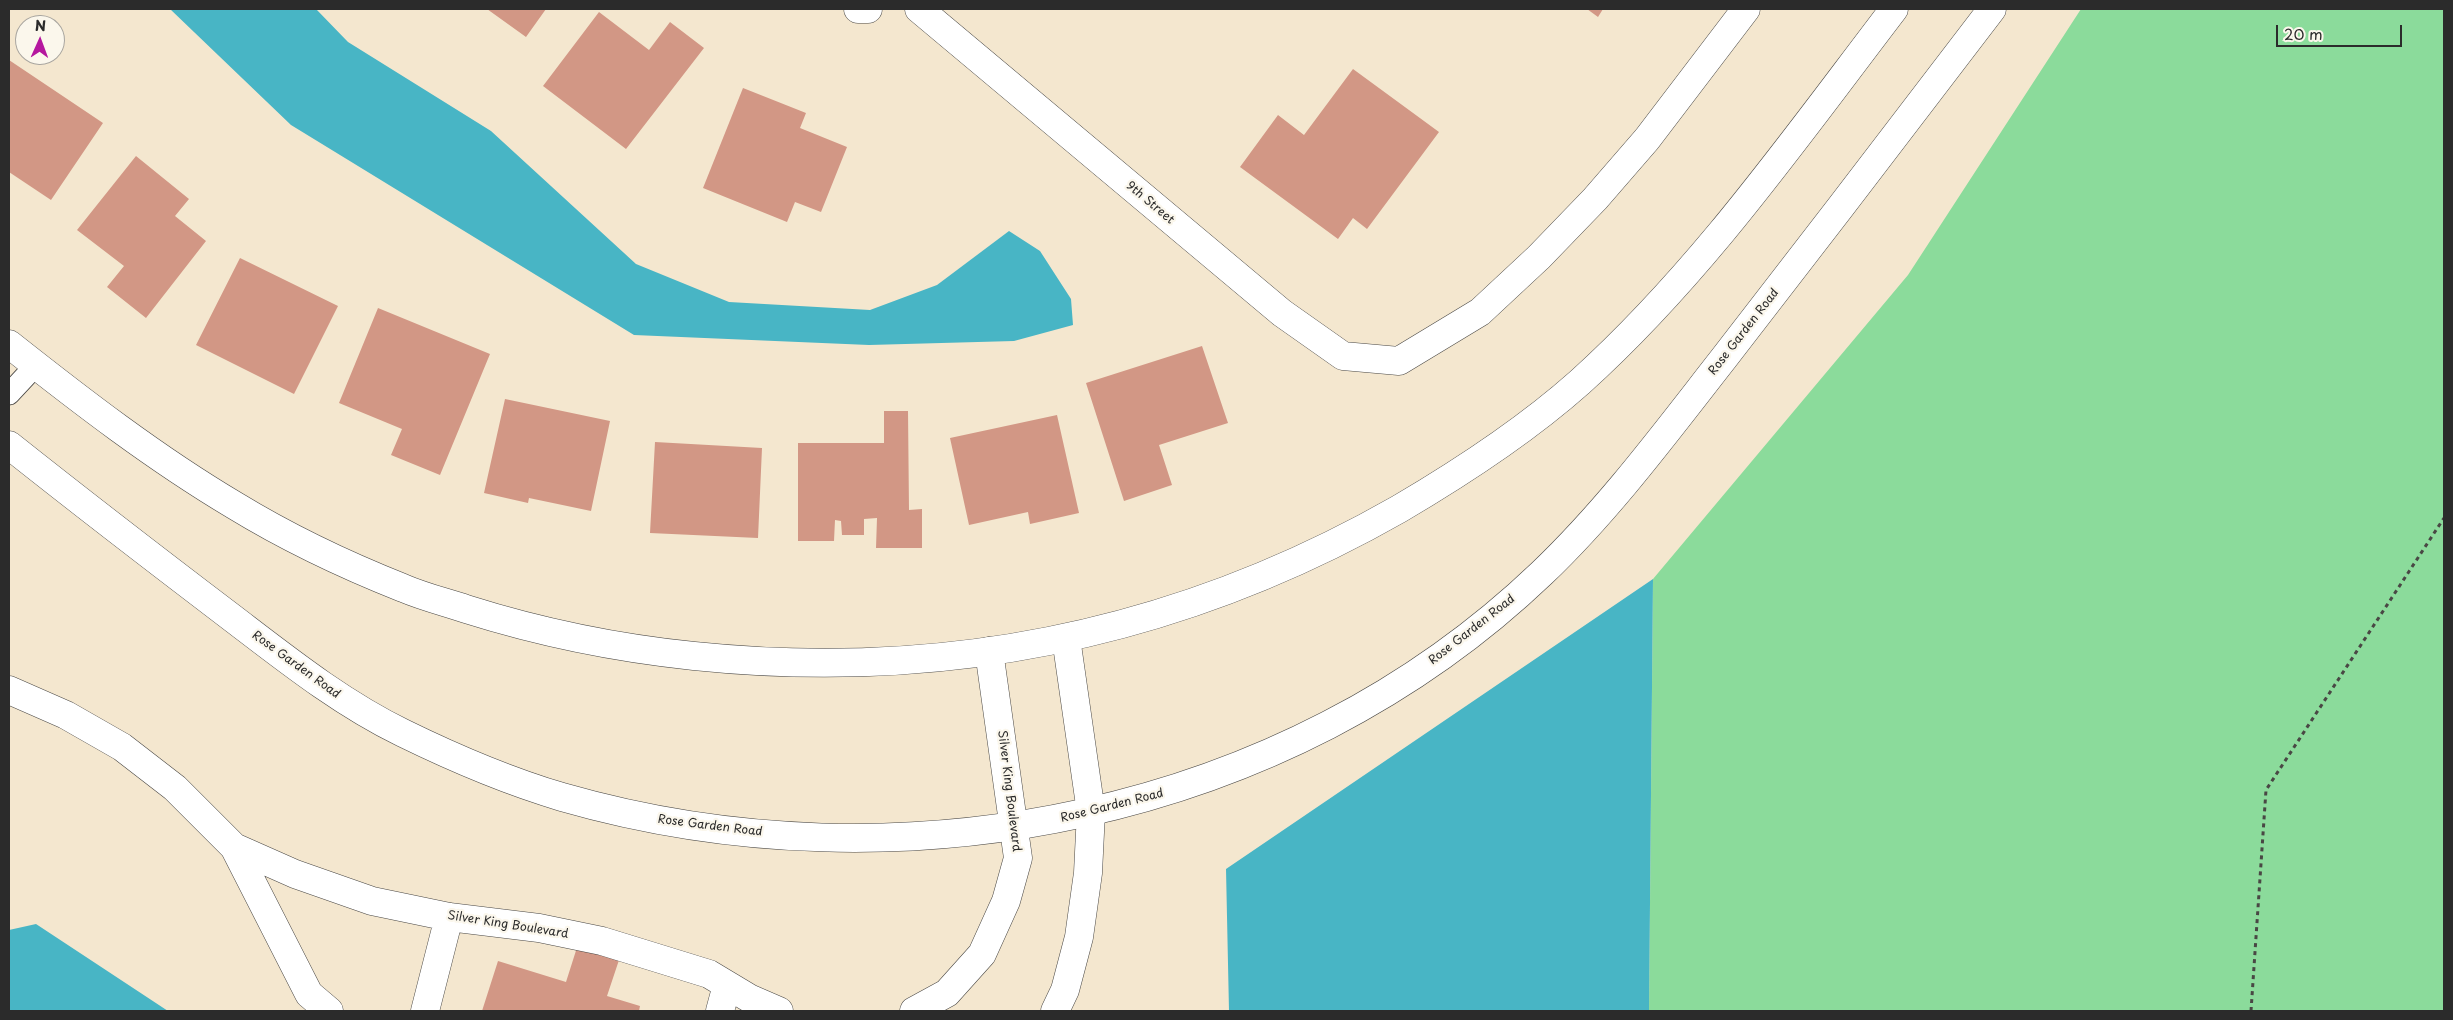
<!DOCTYPE html>
<html>
<head>
<meta charset="utf-8">
<style>
	body { margin:0 }
	#map { position:relative; width:2453px; height:1020px; overflow:hidden; background:#f4e7cf; font-family:"Playpen Sans",sans-serif }
	canvas { display:block }
	.frame { position:absolute; inset:0; border:10px solid #2b2b2b; pointer-events:none }
	.north { position:absolute; left:15px; top:15px; width:50px; height:50px; box-sizing:border-box; background:#fbf7ec; border:1px solid #a8a59f; border-radius:50%; rotate:2deg; font-size:14px; font-weight:700; line-height:20px; text-align:center; color:#2b2b2b }
	.north::after { content:''; display:block; margin:auto; width:18px; height:22px; background:#b5179e; clip-path:polygon(50% 0,100% 100%,50% 72%,0 100%) }
	.scale { position:absolute; left:2276px; top:25px; width:126px; height:22px; box-sizing:border-box; border:2px solid #2b2b2b; border-top:0; padding-left:6px; font-size:15px; line-height:18px; white-space:nowrap; color:#2b2b2b; -webkit-text-stroke:4px #fbf7ec; paint-order:stroke }
</style>
</head>
<body>
<div id="map">
<canvas width="2453" height="1020"></canvas>
<div class="frame"></div>
<div class="north">N</div>
<div class="scale">20 m</div>
</div>
<script>
const g = document.querySelector('canvas').getContext('2d');
g.lineJoin = 'round';
function fillPath(path, color) { g.fillStyle = color; g.fill(path, 'evenodd'); }
function stroke(path, color, width, dash) { g.strokeStyle = color; g.lineWidth = width; g.lineCap = dash ? 'butt' : 'round'; g.setLineDash(dash || []); g.stroke(path); }
function label(font, color, halo, rows, align = 'center') {
  g.font = font + ' "Playpen Sans",sans-serif'; g.lineWidth = 4.5; g.setLineDash([]); g.textBaseline = 'middle'; g.strokeStyle = halo; g.fillStyle = color; for (const [text, x, y, turn = 0] of rows) {
    g.save(); g.translate(x, y); g.rotate((+turn || 0) * Math.PI / 180); g.textAlign = isNaN(turn) ? turn : align; if (halo) g.strokeText(text, 0, 0); g.fillText(text, 0, 0); g.restore();
  }
}
fillPath(new Path2D(`
	M2081 9H2444V1011H1649L1653 579 1908 275Z`), '#8bdb9b');
fillPath(new Path2D(`
	M170 9H316L348 42 491 131 636 264 729 302 870 310 937 285 1009 231 1040 251 1071 299 1073 325 1014 341 869 345 634 335 291 125Z
	M1653 579 1649 1011H1229L1226 869Z
	M36 924 168 1011H9V930Z`), '#48b5c5');
fillPath(new Path2D(`
	M487 9H546L526 37Z
	M1587 9H1603L1598 17Z
	M599 12 649 50 670 22 704 48 626 149 543 86Z
	M9 60 103 123 51 200 9 172Z
	M1353 69 1439 132 1367 229 1353 218 1338 239 1240 167 1278 115 1304 135Z
	M743 88 806 113 800 128 847 147 821 212 795 202 787 222 703 188Z
	M136 156 189 199 175 216 206 241 146 318 107 287 124 266 77 230Z
	M240 258 338 306 294 394 196 345Z
	M378 308 490 354 440 475 391 455 402 429 339 403Z
	M1202 346 1228 423 1159 445 1172 485 1124 501 1086 383Z
	M505 399 610 421 591 511 529 498 528 503 484 493Z
	M884 411H908L909 510 922 509V548H876L877 518 864 519V535H842L841 521 835 520 834 541H798V443H884Z
	M1057 415 1079 513 1030 524 1028 512 969 525 950 438Z
	M655 442 762 448 758 538 650 533Z
	M580 938 622 951 607 996 640 1006 639 1011H482L498 961 566 982Z`), '#d29785');
const service = new Path2D(`
	M9 394 36 365`);
const minor = new Path2D(`
	M858 9H868
	M919 9 1282 313 1343 356 1399 361 1480 312 1539 257 1595 199 1647 139 1746 9
	M9 690 66 715 122 747 175 788 234 847 309 994 329 1011
	M234 847 295 874 372 901 449 917 539 928 602 941 709 974 749 998 779 1011
	M425 1011 449 917
	M720 1011 727 985
	M914 1011 947 993 982 954 1006 901 1018 858 989 651
	M1055 1011 1065 990 1079 937 1088 873 1091 812 1066 638`);
const tertiary = new Path2D(`
	M9 344C81 401 155 458 234 505 288 538 345 565 403 588 424 597 445 602 466 609 542 633 616 648 694 656 944 682 1180 634 1399 509 1462 472 1525 431 1580 382 1701 273 1796 137 1894 9
	M9 445C82 503 156 560 231 617 286 659 341 703 403 733 454 758 508 781 562 797 899 894 1286 818 1542 573 1610 508 1666 432 1724 358 1814 242 1903 126 1992 9`);
stroke(service, '#494744', 23);
stroke(minor, '#494744', 29);
stroke(tertiary, '#494744', 29);
stroke(new Path2D(`
	M2251 1011 2266 790 2444 518`), '#494744', 3, [4, 4]);
stroke(service, '#fff', 21);
stroke(minor, '#fff', 28);
stroke(tertiary, '#fff', 28);
label('12px', '#2b2b2b', '#fbf7ec', [
	["9th Street",1150,203,40],
	["Rose Garden Road",1744,332,-52],
	["Rose Garden Road",1472,630,-38],
	["Rose Garden Road",296,665,36],
	["Silver King Boulevard",1009,791,83],
	["Rose Garden Road",1112,806,-14],
	["Rose Garden Road",710,826,7],
	["Silver King Boulevard",508,925,9]
]);
</script>
</body>
</html>
